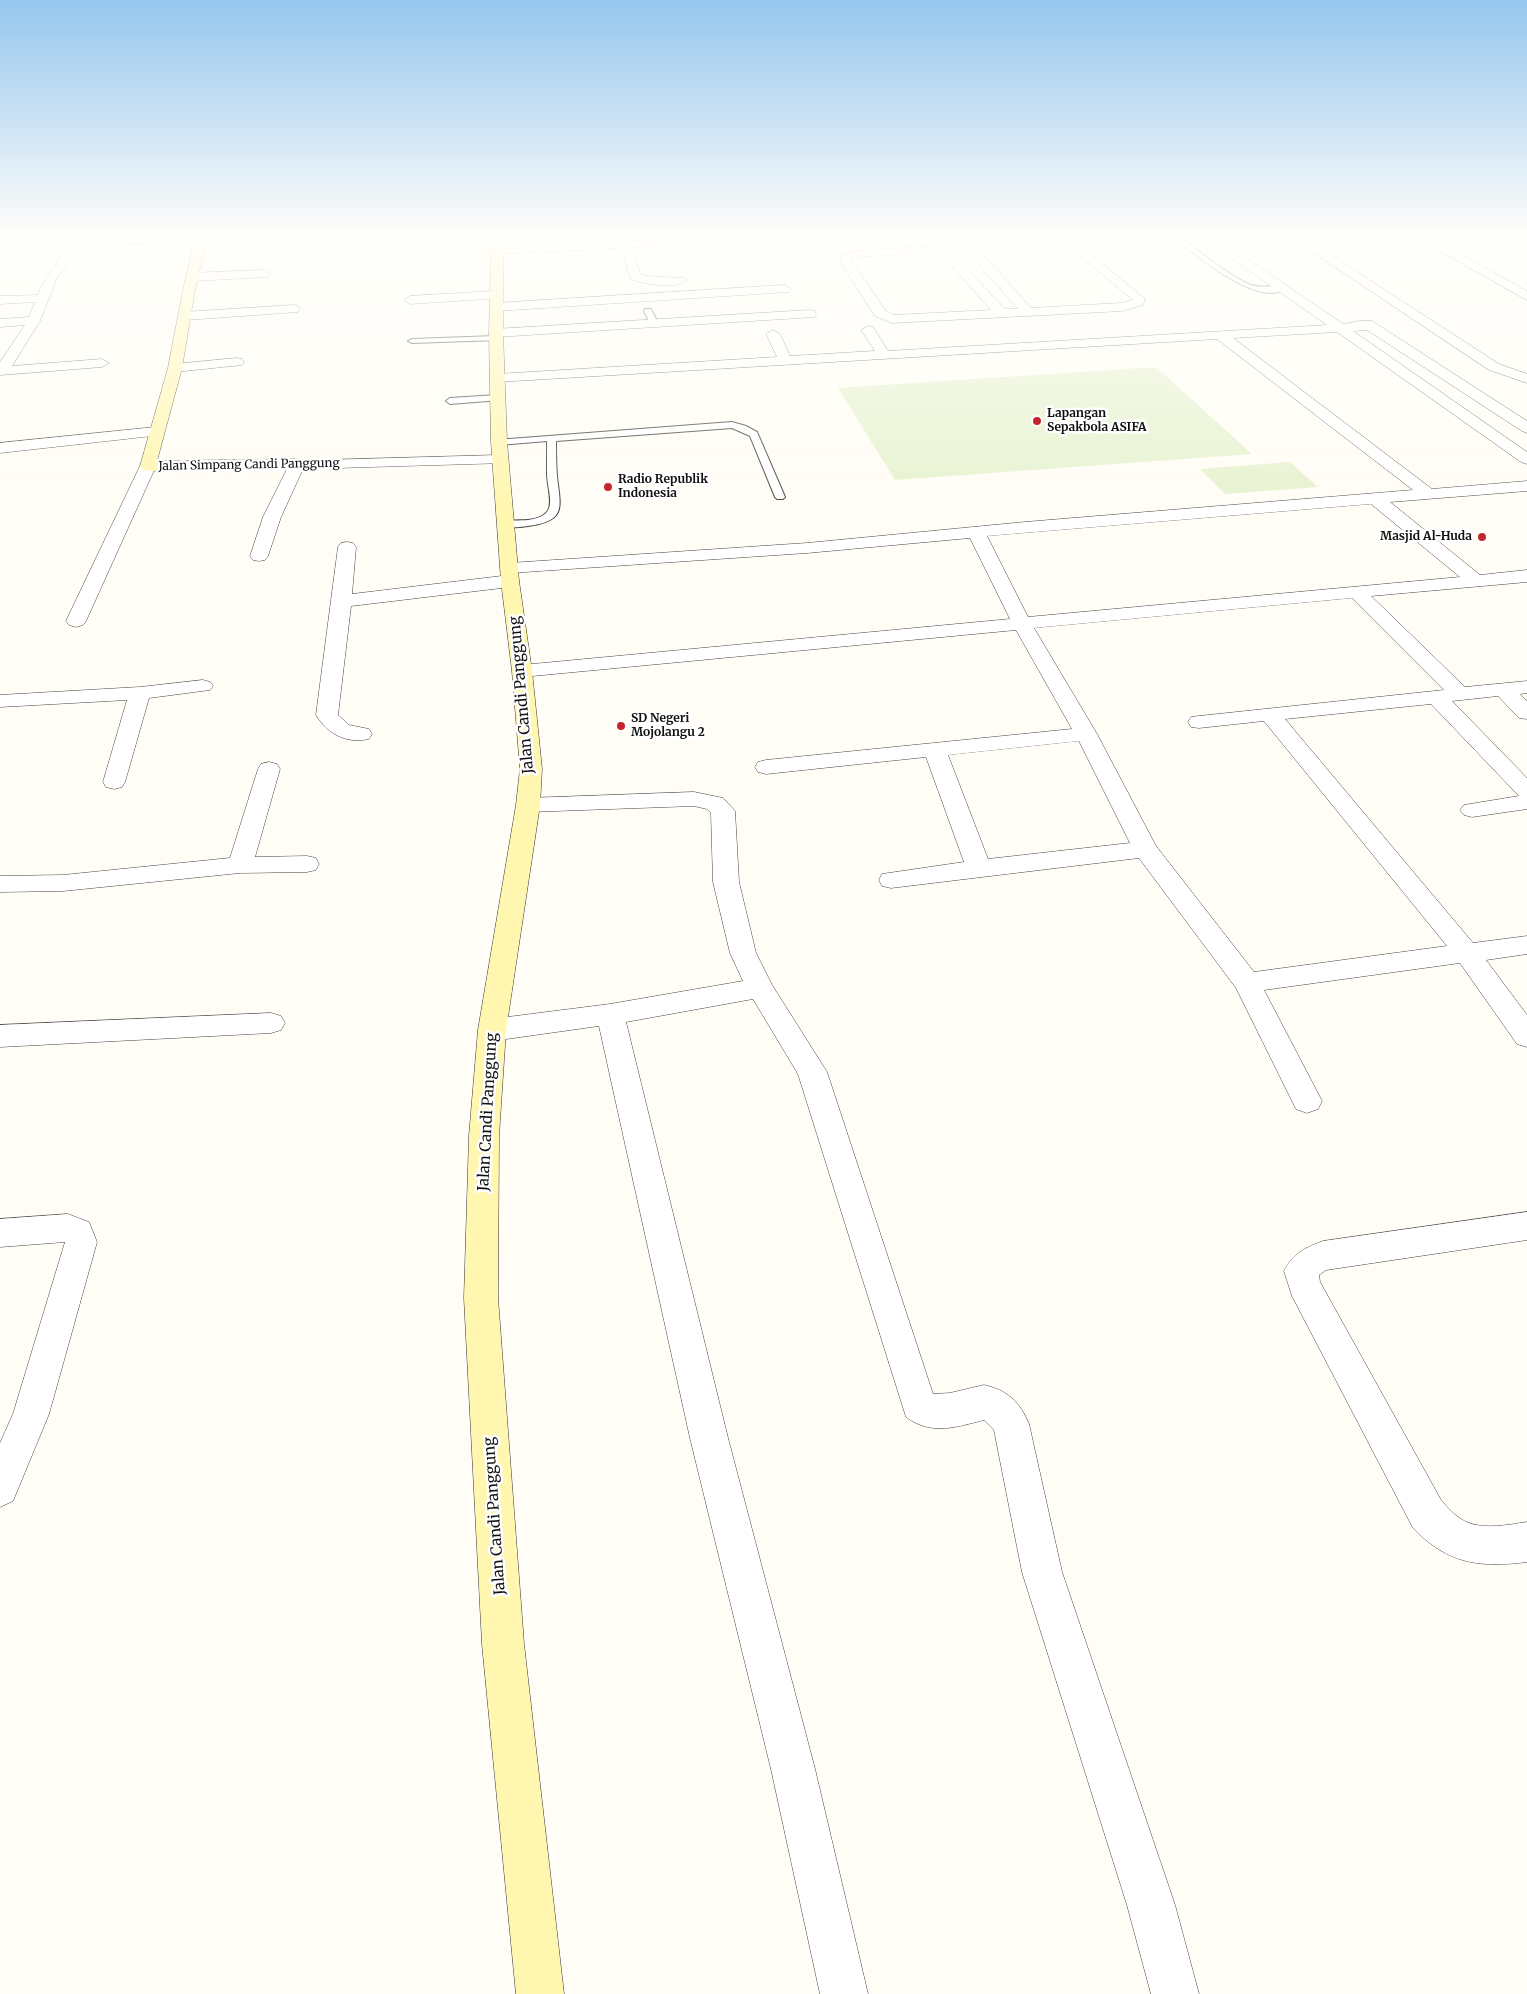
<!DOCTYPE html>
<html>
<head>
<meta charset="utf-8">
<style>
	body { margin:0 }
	canvas { display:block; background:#fffdf5 }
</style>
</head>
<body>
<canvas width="1527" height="1994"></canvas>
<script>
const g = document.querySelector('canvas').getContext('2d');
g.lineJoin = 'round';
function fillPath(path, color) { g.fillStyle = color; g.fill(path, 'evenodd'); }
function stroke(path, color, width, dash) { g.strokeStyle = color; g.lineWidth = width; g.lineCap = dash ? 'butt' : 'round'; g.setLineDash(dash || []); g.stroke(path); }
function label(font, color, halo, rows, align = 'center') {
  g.font = font + ' Merriweather,serif'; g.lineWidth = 5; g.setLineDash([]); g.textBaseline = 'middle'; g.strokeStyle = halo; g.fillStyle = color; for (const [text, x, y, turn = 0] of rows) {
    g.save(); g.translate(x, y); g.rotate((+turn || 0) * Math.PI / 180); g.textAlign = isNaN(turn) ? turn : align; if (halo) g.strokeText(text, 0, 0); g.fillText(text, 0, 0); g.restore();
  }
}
fillPath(new Path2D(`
	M1156 367 1252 454 895 480 838 388Z
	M1290 462 1318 487 1225 494 1200 469Z`), '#e6f2cf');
const lane = new Path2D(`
	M1172 234H1176C1196 249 1229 276 1251 285 1262 289 1277 283 1286 289 1257 308 1194 254 1172 236Z
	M645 309H651L658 323 657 325H651L644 311Z
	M496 336H499V340L412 343 408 341 412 339Z
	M497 395 500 396V400L450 404 446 401 450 398Z
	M732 422 746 426 757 432 785 497 783 499H777L775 497 750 436 732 428 556 441C556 452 556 464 557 476 560 506 568 521 528 526 520 527 508 529 502 524 508 519 520 521 528 520 559 516 549 498 547 476 547 465 547 453 547 441L499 445 496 444V440Z`);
const street = new Path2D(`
	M69 233H80L81 239 77 250 56 280 40 321 12 366 102 359 109 363 102 367 0 375V362L25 325 0 327V319L29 317 35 302 0 304V296L38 295C45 273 72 252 69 233Z
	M617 233H628L630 241 779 233H856L851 236 632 247 640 274 645 276 684 278 686 281C678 289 641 284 631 279L621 248 496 254 490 251 496 248 619 241Z
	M1136 233H1210L1343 324C1352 323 1363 319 1372 321L1527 421V433L1522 431 1367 330 1353 331 1527 452V464L1521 462 1337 332 1233 338 1432 489 1527 481V491L1390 502 1480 575 1527 570V582L1371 596 1465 687 1527 681V693L1520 694 1527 701V719L1519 718 1498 696 1452 701 1527 778V809L1472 817 1464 815 1460 810 1464 805 1519 796 1431 704 1285 719 1473 943 1527 936V954L1486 960 1527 1015V1047L1517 1044 1460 963 1264 990 1322 1101 1318 1109 1307 1113 1296 1109 1236 988 1139 858 891 888 882 886 879 880 882 874 964 862 926 757 766 774 758 772 755 767 758 762 766 760 1072 729 1016 630 522 677 515 675 512 671 515 667 522 665 1010 619 970 538 807 553 510 573 504 572 501 568 504 564 510 563 807 543 1025 522 1413 490 1217 339 497 382 492 381 490 378 492 375 497 374 777 357 766 334 773 330 780 334 790 356 875 351 861 330 868 326 873 327 888 351 1327 325 1198 235 1079 244 1145 299 1143 305 1122 311 892 323 875 316 839 260 842 255 858 251ZM1066 244 1133 300 1121 303 1031 308 979 250ZM967 251 1018 309H1005L951 252ZM939 252 991 310 894 315 885 310 851 260 858 257ZM1371 504 1460 577 1028 617 987 536ZM1352 598 1444 690 1199 716 1191 717 1188 722 1191 727 1199 728 1264 721 1447 946 1254 972 1156 846 1097 734 1034 628ZM1079 741 1130 843 988 859 948 755Z
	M1284 233H1297L1499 364 1527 374V383L1489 370Z
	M1408 233H1422L1527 291V300Z
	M1514 233H1527V240Z
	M264 270 270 274 268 277 193 281 187 277 193 273Z
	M785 285 791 289 789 292 496 311 490 307 496 303Z
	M497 291 501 292 503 295 501 298 410 304 404 300 410 296Z
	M294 305 298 306 300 309 298 312 185 320 179 316 185 312Z
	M810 310 815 311 816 314 815 317 496 337 489 333 496 329Z
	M237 358 242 359 244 362 242 365 175 372 168 368 175 364Z
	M156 427 161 429 164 432 161 435 0 453V443Z
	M500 455 506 457 508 460 506 463 303 469 281 517 268 556 265 560 259 561 253 560 250 556 263 517 291 461Z
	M148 461 154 463 156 466 86 621 83 625 76 627 69 625 66 621 140 466 142 463Z
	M347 542 353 543 356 547 352 594 510 575 517 577 519 581 517 585 510 587 351 606 338 715 349 725 369 729 372 734 369 739C346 744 328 734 316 715L338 547 341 543Z
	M203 680 210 682 213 686 210 690 149 698 125 782 122 787 114 789 106 787 103 782 127 700 0 707V695L140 687Z
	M269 762 277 764 280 769 255 857 307 856 316 858 319 864 316 870 307 872 240 873 63 891 0 892V876L63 875 230 858 258 769 261 764Z
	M694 792 723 798 735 811 739 882 756 953 772 985 827 1072 933 1394 950 1393 984 1385C1007 1390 1020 1402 1029 1424L1062 1572 1175 1905 1199 1994H1151L1127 1905 1022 1572 994 1430 984 1420C956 1427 932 1436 906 1417L798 1074 753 999 626 1022 728 1438 815 1769 868 1994H820L771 1769 690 1438 599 1026 492 1041 482 1037 478 1030 482 1023 492 1019 610 1004 743 981 730 953 713 882 711 813 707 809 694 806 528 812 520 810 516 805 520 800 528 798Z
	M271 1013 281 1016 285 1023 281 1030 271 1033 0 1047V1025Z
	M1527 1212V1240L1326 1270 1319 1275 1320 1282 1441 1500C1447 1507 1453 1514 1461 1519 1479 1531 1507 1525 1527 1522V1562C1479 1568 1448 1564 1413 1528L1292 1296 1284 1271C1293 1253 1305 1248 1323 1241Z
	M68 1214 89 1222 97 1242 49 1414 13 1501 0 1507V1443L13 1414 65 1242 0 1247V1219Z`);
const secondary = new Path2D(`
	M197 233H208L195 290 182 368 157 461 297 459 303 461 305 464 303 467 148 471 142 469 140 466 168 368 183 290Z
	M484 233H495L503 255V333L507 442 519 581 532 671 542 769 540 805 506 1030 499 1136 498 1298 524 1644 564 1994H516L482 1644 464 1298 469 1136 478 1030 516 805 520 769 512 671 501 581 491 442 489 333 491 255Z`);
stroke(lane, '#444', 2);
stroke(street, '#444', 1);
stroke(secondary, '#333', 1);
stroke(new Path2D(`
	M100 246 174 241`), '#333', 1, [2.5, 1]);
fillPath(lane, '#fff');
fillPath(street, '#fff');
fillPath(secondary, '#fff6b0');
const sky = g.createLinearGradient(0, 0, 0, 512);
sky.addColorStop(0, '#95c6ee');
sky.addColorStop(0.46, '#fffefa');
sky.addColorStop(1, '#fffefa00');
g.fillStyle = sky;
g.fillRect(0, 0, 1527, 512);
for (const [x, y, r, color] of [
	[1037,421,5,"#c4262e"],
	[608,487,5,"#c4262e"],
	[1482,537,5,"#c4262e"],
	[621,726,5,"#c4262e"]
]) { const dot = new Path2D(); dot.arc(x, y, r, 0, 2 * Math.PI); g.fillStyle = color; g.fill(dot); stroke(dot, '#fff', 2); }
label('bold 12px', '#111', '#fff', [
	["Lapangan",1047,414],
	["Sepakbola ASIFA",1047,428],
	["Radio Republik",618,480],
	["Indonesia",618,494],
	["Masjid Al-Huda",1472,537,"right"],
	["SD Negeri",631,719],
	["Mojolangu 2",631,733]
], 'left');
label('12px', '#111', '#fff', [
	["Jalan Simpang Candi Panggung",249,465,-1]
]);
label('15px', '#111', '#fff', [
	["Jalan Candi Panggung",522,695,-95],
	["Jalan Candi Panggung",488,1112,-87],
	["Jalan Candi Panggung",495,1516,-94]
]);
</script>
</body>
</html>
